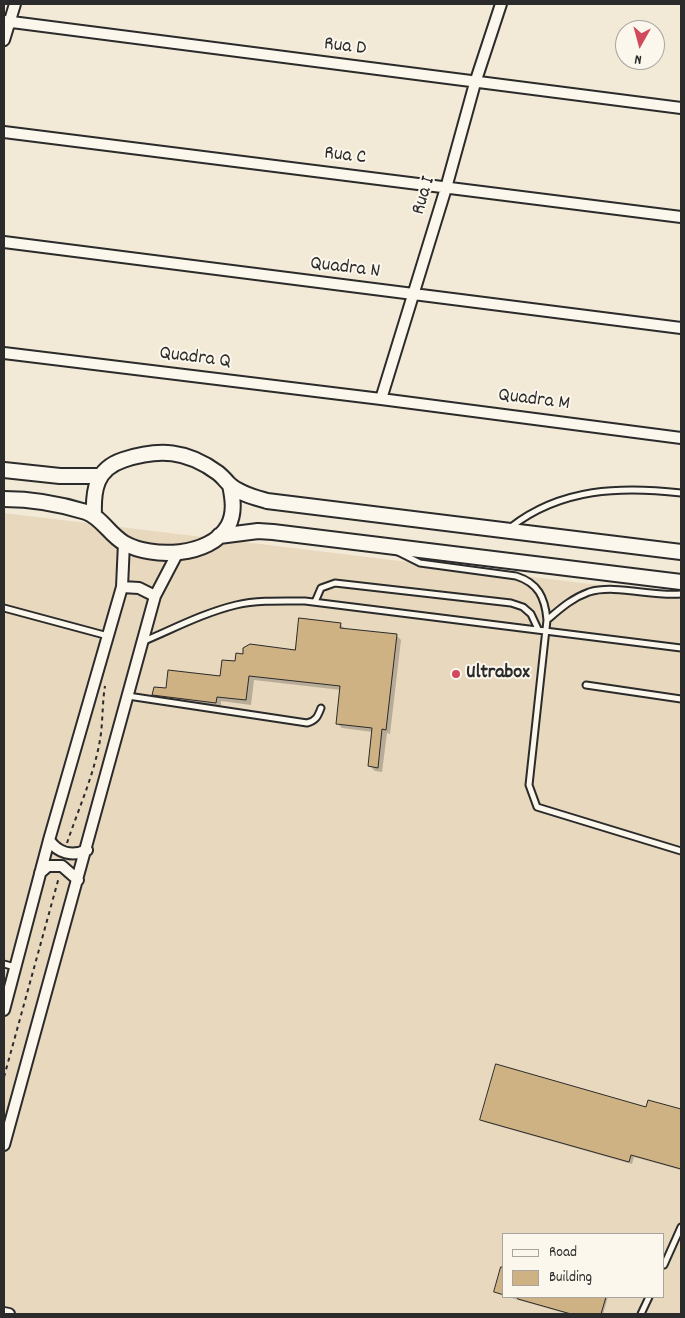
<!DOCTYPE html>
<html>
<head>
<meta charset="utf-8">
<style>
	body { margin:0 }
	#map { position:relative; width:685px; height:1318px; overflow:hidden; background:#f2e9d7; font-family:Dekko,sans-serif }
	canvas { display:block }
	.frame { position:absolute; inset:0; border:5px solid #2b2b2b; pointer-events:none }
	.legend { position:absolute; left:502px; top:1233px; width:162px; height:65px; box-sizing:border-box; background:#fbf7ec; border:1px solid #a8a59f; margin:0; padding:6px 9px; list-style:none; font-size:15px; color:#2b2b2b }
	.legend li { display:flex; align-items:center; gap:10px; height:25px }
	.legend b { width:25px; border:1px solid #a8a59f }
	.north { position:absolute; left:615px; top:20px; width:50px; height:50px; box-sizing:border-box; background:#fbf7ec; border:1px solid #a8a59f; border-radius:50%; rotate:187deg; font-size:14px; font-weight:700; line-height:20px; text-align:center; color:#2b2b2b }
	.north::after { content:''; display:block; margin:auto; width:18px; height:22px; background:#d1495b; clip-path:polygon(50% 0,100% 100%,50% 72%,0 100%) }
</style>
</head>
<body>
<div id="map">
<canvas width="685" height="1318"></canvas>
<div class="frame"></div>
<ul class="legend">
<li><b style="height:6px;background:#fbf7ec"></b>Road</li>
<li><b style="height:14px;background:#ceb283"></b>Building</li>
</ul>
<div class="north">N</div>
</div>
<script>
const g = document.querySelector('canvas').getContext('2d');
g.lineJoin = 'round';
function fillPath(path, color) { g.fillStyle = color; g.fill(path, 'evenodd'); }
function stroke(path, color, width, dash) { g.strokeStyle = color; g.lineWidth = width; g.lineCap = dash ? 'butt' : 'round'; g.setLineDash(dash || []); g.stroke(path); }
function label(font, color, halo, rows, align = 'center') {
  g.font = font + ' Dekko,sans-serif'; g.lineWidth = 4; g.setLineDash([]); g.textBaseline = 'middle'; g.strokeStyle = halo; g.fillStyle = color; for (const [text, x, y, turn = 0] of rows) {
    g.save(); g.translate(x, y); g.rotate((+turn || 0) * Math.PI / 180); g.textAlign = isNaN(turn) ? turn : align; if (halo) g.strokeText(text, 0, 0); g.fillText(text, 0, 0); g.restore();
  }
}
fillPath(new Path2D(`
	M4 513 681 595V1314H4ZM504 1234H664V1297H504Z`), '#e7d8be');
fillPath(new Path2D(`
	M340 624 345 629 396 635 401 640 390 734 387 733 382 772 375 771 370 766 373 732 342 728 337 723 341 690 254 680 251 705 221 701V707L158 699 153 695 167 689 221 677 244 655 296 651Z
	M649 1102 681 1111V1170L634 1157 632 1164 484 1122 482 1119 647 1108Z
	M508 1297H608L603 1314H568Z`), '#0003');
const building = new Path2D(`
	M299 618 341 623 340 628 397 634 386 730 382 729 378 768 368 766 372 728 336 724 340 686 249 676 246 700 217 697 216 703 152 695 154 687 166 688 168 670 220 676 222 660 235 661 236 653 243 654V648L250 644 295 650Z
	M496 1064 646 1107 648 1100 681 1109V1169L631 1155 629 1162 480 1120Z
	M501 1267H504V1295L494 1292Z
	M518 1297H606L601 1314H571L518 1299Z`);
fillPath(building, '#ceb283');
stroke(building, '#2b2b2b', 1);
const lane = new Path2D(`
	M511 527C561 488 621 486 681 493
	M396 551 420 563 516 576C538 583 545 597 547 620L529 785 537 807 681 851
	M315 602 321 588 335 583 511 603 523 607 531 614 538 629
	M4 608 108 636
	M547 620C560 609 572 598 589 592 616 584 653 597 681 594
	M142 642C173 629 203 613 236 605 258 600 282 601 305 601L681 648
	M586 685 681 699
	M128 696 307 723C316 721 318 716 321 708
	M4 964 15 967
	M664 1265 681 1227
	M641 1314 649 1297`);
const street = new Path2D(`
	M4 21 681 108
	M4 40 15 4
	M4 132 681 217
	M4 242 681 328
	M4 353 381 399 681 438
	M381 399 446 188 475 83 501 4
	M122 587 139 588 155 596
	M49 840C58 853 72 857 87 850
	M40 873 48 866H62L78 880
	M4 1010 49 840 122 587 124 543
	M4 1145 155 596 177 554
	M4 1313 9 1314`);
const secondary = new Path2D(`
	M4 470 60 476H99
	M4 499C31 499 60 504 86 512 101 517 110 535 124 543 152 559 210 557 228 526 235 513 233 499 230 485
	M94 515C93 490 96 469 123 460 159 448 187 450 218 473 222 476 225 480 229 484 238 493 254 497 267 501L681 552
	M219 536 258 531 273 532 681 582`);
stroke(lane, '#2b2b2b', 9);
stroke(street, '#2b2b2b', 14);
stroke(secondary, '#2b2b2b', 18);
stroke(new Path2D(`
	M67 843C78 810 94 775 100 740 103 723 102 704 105 686
	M4 1077 59 877`), '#2b2b2b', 2, [4, 4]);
stroke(lane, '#fbf7ec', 5);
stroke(street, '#fbf7ec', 10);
stroke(secondary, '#fbf7ec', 14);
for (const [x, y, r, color] of [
	[456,674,5,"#d1495b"]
]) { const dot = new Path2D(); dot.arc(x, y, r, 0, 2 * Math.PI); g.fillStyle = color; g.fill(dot); stroke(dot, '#fbf7ec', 2); }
label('20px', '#2b2b2b', '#fbf7ec', [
	["Rua D",345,48,7],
	["Rua C",345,157,7],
	["Rua I",425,196,-73],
	["Quadra N",345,269,7],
	["Quadra Q",195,359,7],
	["Quadra M",534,401,7]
]);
label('bold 20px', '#2b2b2b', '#fbf7ec', [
	["Ultrabox",466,674]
], 'left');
</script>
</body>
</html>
